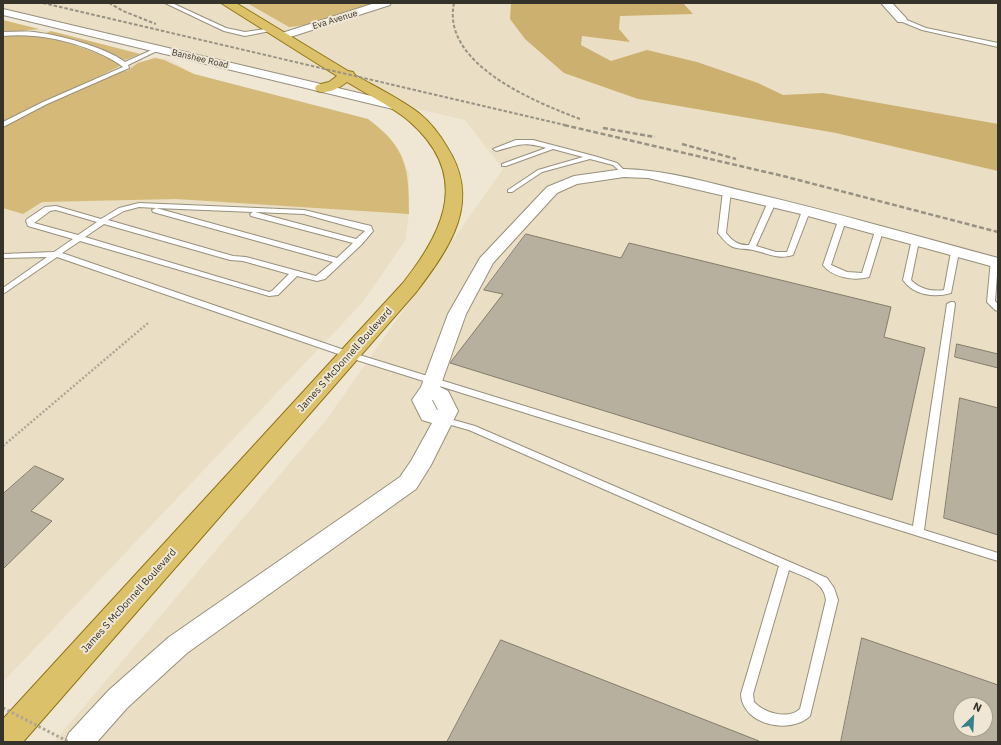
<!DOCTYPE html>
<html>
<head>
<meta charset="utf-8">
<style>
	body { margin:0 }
	#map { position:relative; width:1001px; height:745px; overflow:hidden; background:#efe7d4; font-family:"IBM Plex Sans",sans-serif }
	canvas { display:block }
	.frame { position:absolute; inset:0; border:4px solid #35322a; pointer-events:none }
	.north { position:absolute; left:953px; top:697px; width:40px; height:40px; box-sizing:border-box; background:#efe7d4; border:1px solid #a59f90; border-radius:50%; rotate:24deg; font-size:11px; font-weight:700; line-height:16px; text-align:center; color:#35322a }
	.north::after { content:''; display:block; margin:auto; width:14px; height:18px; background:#3a808b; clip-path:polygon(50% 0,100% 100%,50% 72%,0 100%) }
</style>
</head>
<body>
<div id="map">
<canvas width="1001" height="745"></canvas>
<div class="frame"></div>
<div class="north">N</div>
</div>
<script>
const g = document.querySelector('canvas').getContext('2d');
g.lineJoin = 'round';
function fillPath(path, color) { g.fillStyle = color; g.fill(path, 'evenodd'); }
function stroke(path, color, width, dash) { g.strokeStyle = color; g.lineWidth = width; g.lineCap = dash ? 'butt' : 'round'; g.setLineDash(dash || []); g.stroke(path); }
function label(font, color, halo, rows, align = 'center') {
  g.font = font + ' "IBM Plex Sans",sans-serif'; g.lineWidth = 4; g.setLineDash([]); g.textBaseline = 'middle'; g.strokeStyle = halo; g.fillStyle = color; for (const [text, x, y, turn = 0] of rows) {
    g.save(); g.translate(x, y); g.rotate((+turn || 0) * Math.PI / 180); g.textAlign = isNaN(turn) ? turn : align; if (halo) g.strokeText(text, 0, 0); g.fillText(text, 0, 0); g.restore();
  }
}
fillPath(new Path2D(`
	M3 3H998V742H54L326 420 503 169 465 120 3 13ZM961 705H985V729H961Z
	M3 20 139 53 132 58 143 61 155 57 169 59 194 74 368 119 380 129 397 151 409 173V214L405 241 362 303 3 682Z`), '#eadfc4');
fillPath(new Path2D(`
	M247 3H374L307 25 289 27Z
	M3 20 39 29 3 33Z
	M51 31 140 54 125 60 117 56 44 34Z
	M3 35C16 35 30 34 44 37 69 42 95 52 118 62L120 66 3 123Z
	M155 58 164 60 194 74 368 119C407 148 409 168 409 214L176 199 42 202 23 214 3 208V127L48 104 123 70 127 71 138 63Z`), '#d4b978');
fillPath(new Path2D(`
	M511 3H683L693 14 620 16 619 29 630 42 582 36 581 45 611 61 647 50 697 62 758 83 783 95 823 93 998 124V171L836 133 638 99 564 73 525 39 510 19Z`), '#ccb06f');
const building = new Path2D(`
	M526 234 621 258 629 243 891 307 884 337 925 348 892 500 450 363 503 294 484 290Z
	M957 344 998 354V368L955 357Z
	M960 398 998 408V535L944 518Z
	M35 466 64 479 31 511 52 521 3 569V494Z
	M862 638 998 685V742H841ZM961 705H985V729H961Z
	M501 640 759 741 758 742H447Z`);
fillPath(building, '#b8b09e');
stroke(building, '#857d6c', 1);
const lane = new Path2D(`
	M165 3H172L226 28 245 32 272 28 275 30 245 36 224 31Z
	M902 18 926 28 998 43V47L922 30 900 21V19Z
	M3 32C13 32 24 31 34 32 59 35 105 47 125 62L156 48 161 49 128 65 129 68 47 104 3 127V122L43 102 123 67C101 50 61 38 34 36 24 35 13 35 3 36Z
	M516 140H533L594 156 617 163 627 173 624 175 613 165 590 159 542 172 512 192H508V190L538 170 583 157 553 149 506 166H502V164L546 148C522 141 519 145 496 151L493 149Z
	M727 189 731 191 726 233C732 241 739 246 749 245L768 202 772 200 776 202 756 246 776 252H787L802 211 806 209H809L810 211 793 255C778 260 767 253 753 250 745 248 739 250 731 246 726 243 722 238 718 233L723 191Z
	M139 203 304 210 371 226 373 231 362 244 325 279 317 281 297 276 278 295 269 296 80 241 62 253 353 353 913 526 947 304 951 302H954L955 304 924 530 998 553V561L347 357 57 257 3 294V288L47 257 3 258V254L54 252 73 239 28 226 26 221 27 219 45 207 56 206 101 219 119 208ZM139 207 156 208 152 210 153 212 333 262 316 276 246 257 233 256 108 220 124 211ZM156 208 253 212 250 214 251 216 353 243 337 258ZM56 210 97 222 78 235 34 223 50 211ZM255 212 304 214 365 231 356 239ZM104 224 230 260 243 261 289 274 272 291 269 292 85 237Z
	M839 218H845L846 220 831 265 847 272 862 273 875 231 879 229 883 231 869 277C854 281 833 278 823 265Z
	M912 239H915L919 241 911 280C919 289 933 292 944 290L951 252 952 250H958L959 252 951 293C934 298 913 295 903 280Z
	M991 260H994L998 262 995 301 998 304V311L995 310 987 302Z
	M443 417 475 426 827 578 834 588 838 600 810 716C790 735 742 725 741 694L779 566 469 430 440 422 438 420 440 418ZM789 570C804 577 824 581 826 600L800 709C788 720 764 713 754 702L753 694Z`);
const street = new Path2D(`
	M375 3H391L390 5 287 38H279L277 36 279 34Z
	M881 3H892L906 18 907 20 906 22H898Z
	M3 9 397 102 403 106 397 110 3 15Z
	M624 169C668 170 709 183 752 193 834 212 916 236 998 258V268L797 213 648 178 624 177 577 184 557 193 493 263 466 314 440 387 448 391 458 411 431 465 416 489 187 653 127 708 97 742H65L69 733 109 690 169 637 400 477 411 461 432 423 422 420 412 400 421 387 448 314 480 258 547 187 574 176ZM432 400H433L438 410H437Z`);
const primary = new Path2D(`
	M221 3H236L348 71 353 72 355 75C374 86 404 101 420 114 431 123 440 135 447 147 482 201 451 246 417 291L23 742H3V719L403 283C446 229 470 174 409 121 394 108 365 93 347 82 338 89 328 94 317 91L315 88 317 85 329 82 337 76Z`);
stroke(lane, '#97907e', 2);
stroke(street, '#97907e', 2);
stroke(primary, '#917413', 2);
stroke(new Path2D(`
	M3 446 148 323`), '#ada697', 2.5, [2, 2]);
fillPath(lane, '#fff');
fillPath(street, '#fff');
fillPath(primary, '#dbc16a');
stroke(new Path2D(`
	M43 3 569 126
	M109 3 123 11 156 24
	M454 3C441 64 535 102 580 119`), '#989284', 2, [3.5, 2]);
stroke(new Path2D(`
	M564 125 783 176 998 232
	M603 128 655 137
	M682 144 736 159`), '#989284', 2.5, [5, 2.5]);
stroke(new Path2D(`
	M3 708 69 742`), '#ada697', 3, [2.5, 2.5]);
label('9px', '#35322a', '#efe7d4', [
	["Eva Avenue",335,20,-17],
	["Banshee Road",200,59,13]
]);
label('10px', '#35322a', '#efe7d4', [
	["James S McDonnell Boulevard",345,360,-48],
	["James S McDonnell Boulevard",129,601,-48]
]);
</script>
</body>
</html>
